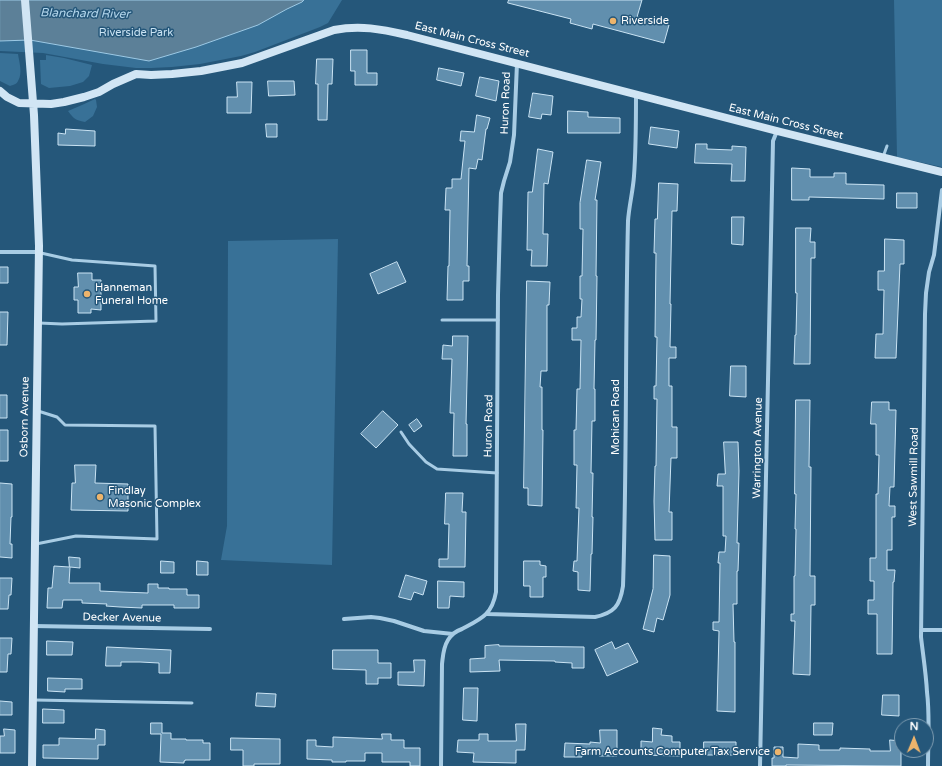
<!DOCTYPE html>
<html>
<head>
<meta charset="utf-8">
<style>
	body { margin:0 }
	#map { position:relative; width:942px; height:766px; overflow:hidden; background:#25577a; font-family:"Varela Round",sans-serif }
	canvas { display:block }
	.north { position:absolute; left:894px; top:718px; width:40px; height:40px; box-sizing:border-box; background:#25577a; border:1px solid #7c9aaf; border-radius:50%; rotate:1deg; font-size:11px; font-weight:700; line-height:16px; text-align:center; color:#fff }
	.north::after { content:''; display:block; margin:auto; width:14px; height:18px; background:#edb46c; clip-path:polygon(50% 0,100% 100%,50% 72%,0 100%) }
</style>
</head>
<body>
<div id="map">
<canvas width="942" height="766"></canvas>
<div class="north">N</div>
</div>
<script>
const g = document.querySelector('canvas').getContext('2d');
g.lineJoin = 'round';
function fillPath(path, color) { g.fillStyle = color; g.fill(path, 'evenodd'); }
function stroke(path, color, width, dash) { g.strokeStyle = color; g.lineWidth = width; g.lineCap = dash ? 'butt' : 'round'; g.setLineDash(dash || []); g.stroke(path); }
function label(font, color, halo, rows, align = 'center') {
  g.font = font + ' "Varela Round",sans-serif'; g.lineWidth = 3; g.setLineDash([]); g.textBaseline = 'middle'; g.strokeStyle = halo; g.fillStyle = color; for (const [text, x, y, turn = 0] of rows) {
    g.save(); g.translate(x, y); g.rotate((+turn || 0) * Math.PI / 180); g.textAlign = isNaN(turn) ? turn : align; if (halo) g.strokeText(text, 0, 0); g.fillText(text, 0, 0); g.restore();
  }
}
fillPath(new Path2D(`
	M0 0H342L328 23 320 27 255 52 241 56 200 64 172 67 151 68H136L103 64 43 53 0 51Z
	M894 0H942V167L897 157Z
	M0 53 18 54C19 61 23 74 18 81 17 84 13 85 10 86L0 81Z
	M46 55 64 58 92 65 89 76 83 82 70 86 49 88 41 84 40 60H46Z
	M95 99 96 100 97 107 93 116 85 122C75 120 74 119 68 111L82 105Z
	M338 239 332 565 221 560 227 526 228 241Z`), '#387197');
const water = new Path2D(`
	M0 0H304L302 2 287 9 258 25 196 47 149 61 30 40 0 41Z`);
fillPath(water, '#5c8098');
stroke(water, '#9cc9e5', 1);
const building = new Path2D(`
	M509 0H642L637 17 669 25 664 43 593 24 592 29 570 23 571 19 508 3Z
	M351 50H367V73H377V85H355V71H351Z
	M317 59H333L332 84H328L327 120H318V84H316Z
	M439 68 464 73 461 86 437 80Z
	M480 77 499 81 496 101 476 96Z
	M268 81H294L295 95 269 96Z
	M237 82H252L251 113H227V97H237Z
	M533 93 553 96 551 115 542 114 541 119 529 117Z
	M568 111 588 112V117L620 118V133H568Z
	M477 115 490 118 487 129H486L482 160 478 159 476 169 469 168 467 266H469V281H463V300H447L448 266H449L450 210H445L446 188H452V179H461L465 141H460L461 131 474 132Z
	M266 124H277V137H267Z
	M651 127 679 131 677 148 649 144Z
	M66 129 95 131V146L58 145V133L65 134Z
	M696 144H707V149L732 150V146L746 147 745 181H731L732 164 695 163Z
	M538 149 553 152 548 184 544 183 543 234H548L547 266H531L532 250H527L528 192H532Z
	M587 160 601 162 595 200H597L596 276H597L596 340H595L594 389H595V421H592L591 473H593L592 517H593L592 554H591L590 591 578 590V572L573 571 574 561H577L579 508H576L577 465H574V430H576L577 389H580L581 340H572V328H577V317H581L582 299H580V276H582L583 229H580V203Z
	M792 168 810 169V177H834V173H846V184L884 185V199L809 197V200H792Z
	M659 183 678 184 677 211H672L670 304H671L670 347H676V358H669V386H672V427H677V458H671L669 512H672V540H655L654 501 655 466H656L657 399H654V386H656L657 337H655L656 253H654L655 219H657Z
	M897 193H917V208H897Z
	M732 217H744L743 245 732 244Z
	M796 228H811L810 242H815V258H811L810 364H794L795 335H796L797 293H796Z
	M885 239 904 240V264H900L896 358H875L876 334H883L884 290H878V271H884Z
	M397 262 406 282 378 294 370 274Z
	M0 267H8V283H0Z
	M78 273H92V280H101V310L91 309V313H78V300H74V287H78Z
	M527 281 550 282 549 305H547V371H541L540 387H542V430H543L542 506 528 505V488H524Z
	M0 312H8L7 345H0Z
	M453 336H468L466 424H467V456H453L454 413H450L452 359H442L443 345 452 346Z
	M731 366H746V397L730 396Z
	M0 395H7V418H0Z
	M796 400H810L809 467H811L810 576H815V605H811L810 675 793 674 795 621H791V614H794V576H795L796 529H795L796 494H795Z
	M872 402H889V410H896L894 487H890L889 506H895V517H892V550H887V570H895L894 582H893L892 654H877V614H868V600H874V581H870V558H876V494H878L879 455H876V424H871Z
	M383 411 398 425 376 448 361 434Z
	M417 419 422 426 414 432 409 425Z
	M0 430H8V461H0Z
	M724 442H738L739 471 737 543H739L738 571H737V604H733L734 642H735V712L717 711 719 631 713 630V622H719L720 563H718L719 552H725L726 536H723V486H717L718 474H725Z
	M75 465H96L95 483 128 484V511L71 510 72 483H75Z
	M0 483 12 484V517H11L10 544H12V558L0 557Z
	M446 493H463L462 512H466L465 567H439V559H448L449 524H445Z
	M654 555 670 556V595L663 620 657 618 654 632 643 629 653 589Z
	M69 557 80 558V568L70 567 69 583H100V591L122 592 148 593V584H158V588H169V589H187V595H199V608H174V605H142V608L120 607 106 606 107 604 82 603V600H63L62 608H47L48 588H52L54 566 69 567Z
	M161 561 174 562V573H161Z
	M197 561 208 562V575H197Z
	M524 561H540V565L546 566V577H543V597H530V586H524Z
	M406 575 427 581 423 595 414 592 411 600 399 597Z
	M0 578H12L11 595H9L8 609H0Z
	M438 581 464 582V597L450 596 449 608H438Z
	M0 638H12L11 654H8L7 672H0Z
	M47 641 73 642 72 655H47Z
	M612 642 615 649 628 643 638 662 607 676 595 650Z
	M499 645V646L584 647V668H572V663L555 662V661L499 660 500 671 470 672V659L485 658V646Z
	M107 647 171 650 170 673H159V663L140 662H121V666H106Z
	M333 650H378V663H391V678H378V684H366V670L333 669Z
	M414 660H425L424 686 398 685V672H414Z
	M48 678 82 679V689H65V692L48 691Z
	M464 688H478L477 721 463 720Z
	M257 693 276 694 275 707 256 706Z
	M883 695H899V716L882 715Z
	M0 701 12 702V715H0Z
	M43 709 64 710V723H43Z
	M151 723H162V733H171V739H186V740H203V743H210V760H185V761H184V763L160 762 161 734H151Z
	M814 723H833L832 735H814Z
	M516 724H526L525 750H516V763L473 762 474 753 457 752 458 740H479V734H488V741H516Z
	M653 728 662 729 661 735 672 736V742H680V756L641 755V741L652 742Z
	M4 729 15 730V753H0V736H4Z
	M96 729 105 730V745H98V759L43 758V745H59V738L95 739Z
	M600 730H617V756H599V754H582V757H564L565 743 590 744V742L600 743Z
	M382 734H391V740H404V748H420V766H410V762H382V753H365V761H346V762H332V760L307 759V740H316V746L333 747V737L382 739Z
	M231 738 280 739V764H254V766H243V750H231Z
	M890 740 901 741V766L786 765V766H772V758H774V747H783V757L798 758V744L819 745V750H840V748L870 749V751H890Z
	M704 742H736V755H704Z`);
fillPath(building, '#618fae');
stroke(building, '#cae3f3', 1);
stroke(new Path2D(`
	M883 157 887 146
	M442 320H498
	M39 323 62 324 93 323 156 321 155 266 72 260 41 253
	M401 432 409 444 426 462 437 469 497 473
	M36 544 76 536 157 539 155 426 65 425 57 417 38 411
	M35 700 192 703`), '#a8cce4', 3);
stroke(new Path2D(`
	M0 252H39
	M487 614 595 617C614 613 620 606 623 586 627 465 625 343 628 221 629 206 633 191 634 176 636 149 636 122 636 95
	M344 619 371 617 380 618 394 621 424 631 453 634
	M33 626 210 629
	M921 630H942
	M441 766 442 664C443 656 443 648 448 640 451 635 456 631 462 629 481 619 492 615 496 592L498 295 500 222 501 193 504 181 510 162 514 135 517 63
	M760 766 764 572 773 141 777 131
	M928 766C928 741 930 716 927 692 926 673 923 655 921 637L925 314 926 293 929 272 934 255 942 190`), '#a8cce4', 4);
stroke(new Path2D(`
	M25 0 34 115 39 246 32 766
	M0 91 7 97 19 103 51 104 64 102 84 97 99 92 113 84 136 74 151 75 172 74 201 71 242 63 334 30C360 25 381 29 407 35L777 131 942 172`), '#d1e5f4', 8);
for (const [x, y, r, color] of [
	[613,21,4,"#edb46c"],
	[87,294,4,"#edb46c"],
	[100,497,4,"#edb46c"],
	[778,752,4,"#edb46c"]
]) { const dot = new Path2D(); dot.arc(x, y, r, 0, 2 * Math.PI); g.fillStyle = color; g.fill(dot); stroke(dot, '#25577a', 1.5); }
label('11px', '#fff', '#25577a', [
	["Riverside",621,21],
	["Hanneman",95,288],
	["Funeral Home",95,301],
	["Findlay",108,491],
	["Masonic Complex",108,504],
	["Farm Accounts Computer Tax Service",770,752,"right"]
], 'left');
label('11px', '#cae3f3', '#25577a', [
	["Riverside Park",136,33]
]);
label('11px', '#fff', '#25577a', [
	["East Main Cross Street",472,40,14],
	["Huron Road",506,103,-88],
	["East Main Cross Street",786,122,14],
	["Osborn Avenue",25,417,-89],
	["Mohican Road",616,417,-90],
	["Huron Road",489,426,-89],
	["Warrington Avenue",758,448,-89],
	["West Sawmill Road",914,477,-89],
	["Decker Avenue",122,618,1]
]);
label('italic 12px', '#b3d6ec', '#25577a', [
	["Blanchard River",85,14,1]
]);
</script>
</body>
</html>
